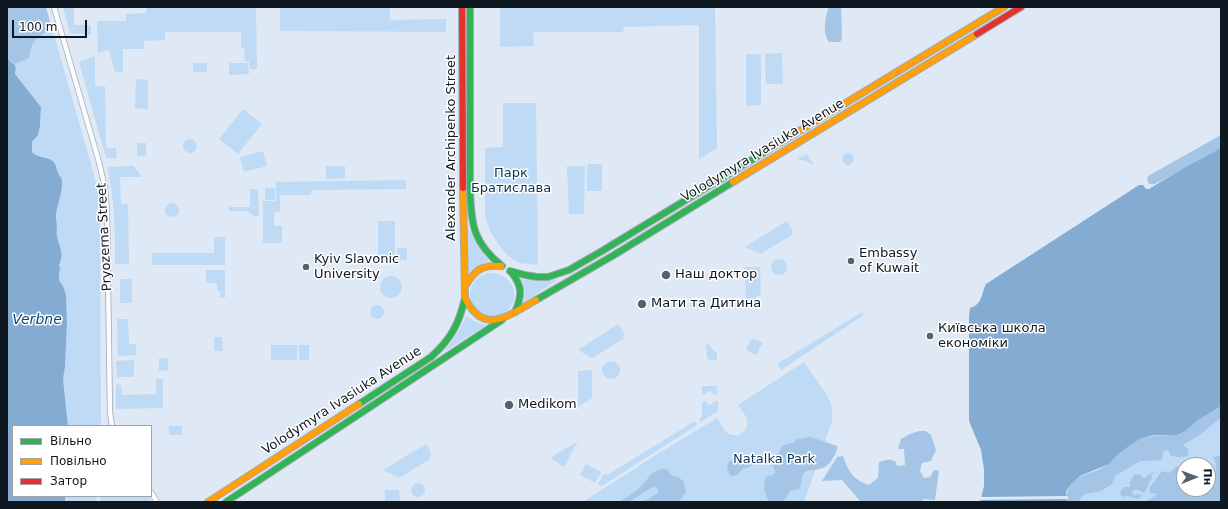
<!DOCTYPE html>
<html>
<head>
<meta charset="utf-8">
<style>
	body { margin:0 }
	#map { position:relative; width:1228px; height:509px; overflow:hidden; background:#dee9f5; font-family:"DejaVu Sans",sans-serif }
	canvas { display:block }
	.frame { position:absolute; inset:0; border:8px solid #0f1821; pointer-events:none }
	.legend { position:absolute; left:12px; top:425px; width:140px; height:72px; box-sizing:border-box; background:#fff; border:1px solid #9fa3a6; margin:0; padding:5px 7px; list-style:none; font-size:12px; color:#0f1821 }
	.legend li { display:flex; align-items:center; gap:8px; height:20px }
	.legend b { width:20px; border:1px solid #9fa3a6 }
	.north { position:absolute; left:1176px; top:457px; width:40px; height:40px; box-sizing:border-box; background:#fff; border:1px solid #9fa3a6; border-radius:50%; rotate:89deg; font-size:11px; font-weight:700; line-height:16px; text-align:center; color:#0f1821 }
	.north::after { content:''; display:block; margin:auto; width:14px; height:18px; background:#57616b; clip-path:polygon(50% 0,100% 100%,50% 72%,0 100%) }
	.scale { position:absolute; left:12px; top:20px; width:75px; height:18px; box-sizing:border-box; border:2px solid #0f1821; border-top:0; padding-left:5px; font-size:12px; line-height:14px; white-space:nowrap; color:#0f1821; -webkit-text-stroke:3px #fff; paint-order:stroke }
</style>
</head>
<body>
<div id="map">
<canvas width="1228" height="509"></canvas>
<div class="frame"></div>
<ul class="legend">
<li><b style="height:5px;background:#30b455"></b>Вільно</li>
<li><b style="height:5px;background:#ff9f0a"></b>Повільно</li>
<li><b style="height:5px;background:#e5322d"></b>Затор</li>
</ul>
<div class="north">Пн</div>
<div class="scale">100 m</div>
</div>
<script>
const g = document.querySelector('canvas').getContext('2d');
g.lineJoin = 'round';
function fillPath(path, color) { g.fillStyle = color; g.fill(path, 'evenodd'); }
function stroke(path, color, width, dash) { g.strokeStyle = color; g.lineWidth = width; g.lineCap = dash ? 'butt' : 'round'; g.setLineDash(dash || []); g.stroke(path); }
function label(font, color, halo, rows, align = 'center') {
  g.font = font + ' "DejaVu Sans",sans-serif'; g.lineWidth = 3; g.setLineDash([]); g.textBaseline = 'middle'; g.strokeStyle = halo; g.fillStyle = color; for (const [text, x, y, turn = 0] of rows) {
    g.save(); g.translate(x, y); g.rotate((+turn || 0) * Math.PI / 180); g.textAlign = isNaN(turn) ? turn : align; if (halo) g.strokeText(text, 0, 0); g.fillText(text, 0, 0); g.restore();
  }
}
fillPath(new Path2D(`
	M7 7H46L94 175 98 192 100 213 101 426H68L63 379 65 367 67 322 66 295 63 286 59 280 58 243 56 234 57 229 56 218 58 202 61 195 62 179 57 172 56 166 53 162 51 160 37 156 32 152V142L38 135 40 126 41 107 15 74C16 62 14 66 7 58L8 55 7 51Z
	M63 7H74V25H91V35L70 33Z
	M147 7H256L257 69H250L249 62 245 61 244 48H241V32H165V40L144 41V49H123V72H115L109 50 98 53 97 21H126V14L146 13Z
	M280 7H390V20L446 19V32L280 31Z
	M500 7H715L717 148 699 159V25L624 27 623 32H533L534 46 500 47Z
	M782 53 783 84H766L765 54Z
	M746 54H761V105L746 106Z
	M95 56V86H105L106 148H116L117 158H106L79 62Z
	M193 63H207V72H193Z
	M229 63H248L249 74 229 75Z
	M136 79 148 80V109L135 108Z
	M503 103H536L538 265 519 263 507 255 499 245 490 231 485 215V148L503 147Z
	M243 109 262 124 238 154 219 139Z
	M183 146a7 7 0 1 1 14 0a7 7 0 1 1-14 0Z
	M137 143H146V156H137Z
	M263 151 267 166 244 172 240 157Z
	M842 159a6 6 0 1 1 12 0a6 6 0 1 1-12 0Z
	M807 154 814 165 805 161 797 159Z
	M587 164H602V191H587Z
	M134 166 142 177H120L121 204H128L129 264H115C115 231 115 199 107 167Z
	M326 166H345V178L326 179Z
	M567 166H585L584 214H569Z
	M406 180V189L312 190 311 195H280V212H274V226H282V243H263V201H276V182Z
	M265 188H275V200H265Z
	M250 189H258L259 216H254L247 211H229V207H250Z
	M165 210a7 7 0 1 1 14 0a7 7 0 1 1-14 0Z
	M378 221H395V260L378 261Z
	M787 221 792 229V235L760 254 745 247Z
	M468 226C474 240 480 251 490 262 480 263 474 267 467 274Z
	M214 237H225V265H152V253H214Z
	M397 248H407V260H397Z
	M771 267a8 8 0 1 1 16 0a8 8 0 1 1-16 0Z
	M745 267H760L761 294 746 305Z
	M206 270H225V298H220V291H217V283H206Z
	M470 295a22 22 0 1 1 44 0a22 22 0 1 1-44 0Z
	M380 287a11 11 0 1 1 22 0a11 11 0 1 1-22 0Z
	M120 279H132V303H120Z
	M521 279C534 281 546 281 559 279L524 302C525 293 525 287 521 279Z
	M370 312a7 7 0 1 1 14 0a7 7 0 1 1-14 0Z
	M862 312 864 315 781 370 777 364Z
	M466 316 478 323 487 325 440 354C453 343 460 331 466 316Z
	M117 319H128L129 344H136V355L118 356Z
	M618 324 624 333 623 339 592 358 578 350Z
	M214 337H222L223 351H214Z
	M751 339H755L763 343 759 349V352L756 355 746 350Z
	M706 342 717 354V360H709L707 358Z
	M271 345H297V360H271Z
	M299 345H309V360H299Z
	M159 358H168V370L159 371Z
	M134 360V377H117L116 361Z
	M602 370a9 9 0 1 1 18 0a9 9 0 1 1-18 0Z
	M804 362 827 395 832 407V421L804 502H583L648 460 717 418C721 424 724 431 729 434 739 439 750 429 747 419 745 414 741 409 738 405Z
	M592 370V398L578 407V371Z
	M156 379H163V408L116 409V384L121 385 122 395 156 394Z
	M702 386H717V395H715L711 391 707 392 704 395H702Z
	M705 401 707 404 711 405 715 401H718V411L701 422 699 419 702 417V402Z
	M1221 406V502H1066L1154 435ZM1184 465H1208V489H1184Z
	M695 421 697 425 602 486 598 484 604 474 607 475Z
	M169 426H182V435H169Z
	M578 441 564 467 552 459 551 457 553 456Z
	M426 444 431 452 430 459 401 477 399 478 383 470Z
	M586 464 601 472 595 483 580 475Z
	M411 490a7 7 0 1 1 14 0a7 7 0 1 1-14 0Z
	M385 490H399L400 502H385Z
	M65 496H97L96 502H65Z
	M101 496H148L152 502H99Z`), '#bfdaf4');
fillPath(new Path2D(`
	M7 7H46L52 30C38 34 30 43 29 58L15 64 7 58 8 55 7 51Z
	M829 7H841L842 39 840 42H829C822 33 825 17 829 7Z
	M1221 135V148L1155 184C1148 185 1146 182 1148 176Z
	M1221 406V418C1208 427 1198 439 1183 444L1188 450V456L1178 457 1171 456 1168 450 1163 451 1162 460 1140 461 1115 476 1112 484 1101 491 1085 494 1079 499 1082 502H1066L1065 501C1069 470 1091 478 1109 463 1112 461 1114 457 1117 454 1124 449 1133 442 1141 439 1155 433 1170 438 1183 432 1188 429 1193 424 1197 421 1205 415 1213 410 1221 406Z
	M919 431H926L931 435 936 450 931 461 922 463 920 471 924 478 930 477 934 470 939 471 935 500 924 499 920 502H861L842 480 822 481 837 457 843 456C848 471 853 480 869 485L878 478 879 462C885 460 890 458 896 462L897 466 905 465 904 449H898L901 439 910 434Z
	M811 437 837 446C837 451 836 453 833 458 826 470 819 469 806 471 799 476 803 483 799 489L790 491C785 501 783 503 770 502 764 495 762 484 767 476L773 475 775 473V471L773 466 774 457 780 451 782 446 792 443 798 439Z
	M749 456 755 459C754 466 748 468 742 469 740 474 736 476 731 476 719 458 739 459 749 456Z
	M1220 456 1221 458V502H1144L1155 496 1156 493H1150V487L1162 471 1169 473 1177 466 1182 472 1184 471V489H1208V467L1209 473H1215L1216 464 1213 457Z
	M661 469H667L671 475C682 477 684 481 686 492L679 502H641L648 499 658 493V490L656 487 651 488 629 502H618C625 498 631 495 637 490 647 482 649 472 661 469Z
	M1152 472 1155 473 1151 474 1152 478C1148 482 1148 488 1144 493L1136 489 1132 492 1134 496 1137 494 1143 496 1138 499 1127 496 1123 497 1120 494 1121 490 1124 487H1130V482L1134 475 1141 474V477L1145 478Z`), '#a4c5e6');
fillPath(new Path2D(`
	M7 51 8 55 7 58C14 66 17 62 15 74L41 107 40 126 38 135 32 142V152C38 159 51 156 55 164 57 167 56 170 58 173 60 177 62 177 62 181 63 194 56 205 56 218 56 221 57 224 57 227 57 230 56 233 57 236 59 248 65 252 59 265L60 269 59 274V280L63 286 66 295 67 322 65 367 63 379 68 426H13V496H65V502H7Z
	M1221 148V406L1198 420 1185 431 1177 435H1154L1140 439 1129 446 1118 454 1109 464 1080 476 1071 484 1066 491V502H980L984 486V469L981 450 969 421V316L970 308C983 304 981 294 986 284L1139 185H1143L1146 189H1149L1182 169Z`), '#84abd1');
fillPath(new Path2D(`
	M1068 496V499L978 500 980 497Z`), '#dee9f5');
const street = new Path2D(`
	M54 7 99 162 105 188 107 210 110 413 112 426
	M151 492 157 502`);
const fast = new Path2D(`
	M470 7V189C471 224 473 243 502 266
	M510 271 525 275 537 277H548L569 270 602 251 773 147
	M511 272C523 286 522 296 515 312
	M536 300 614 255 733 182
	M359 404 431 357C451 339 459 324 465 298
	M226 502 502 320`);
const slow = new Path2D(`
	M773 147 1004 7
	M733 182 977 34
	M463 188 465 298C484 337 509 315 536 300
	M466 285C475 269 483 265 501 266
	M208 502 359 404`);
const jam = new Path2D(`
	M462 7 463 188
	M977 34 1021 7`);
stroke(street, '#a1aab4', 6);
stroke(fast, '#a1aab4', 8);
stroke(slow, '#a1aab4', 8);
stroke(jam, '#a1aab4', 8);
stroke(street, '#fafcfe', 4.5);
stroke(fast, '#30b455', 6);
stroke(slow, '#ff9f0a', 6);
stroke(jam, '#e5322d', 6);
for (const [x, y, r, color] of [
	[851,261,4,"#57616b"],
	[306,267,4,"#57616b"],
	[666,275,5,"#57616b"],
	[642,304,5,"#57616b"],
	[930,336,4,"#57616b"],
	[509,405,5,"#57616b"]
]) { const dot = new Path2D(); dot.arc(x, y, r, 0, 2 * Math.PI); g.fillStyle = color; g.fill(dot); stroke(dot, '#fff', 1.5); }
label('13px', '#0f1821', '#fff', [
	["Alexander Archipenko Street",452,148,-90],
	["Volodymyra Ivasiuka Avenue",763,151,-31],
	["Pryozerna Street",105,237,-93],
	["Volodymyra Ivasiuka Avenue",342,401,-33]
]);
label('13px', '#0c3354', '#fff', [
	["Парк",511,174],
	["Братислава",511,189],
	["Natalka Park",774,460]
]);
label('13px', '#0f1821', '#fff', [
	["Embassy",859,254],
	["of Kuwait",859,269],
	["Kyiv Slavonic",314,260],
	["University",314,275],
	["Наш доктор",675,275],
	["Мати та Дитина",651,304],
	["Київська школа",938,329],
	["економіки",938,344],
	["Medikom",518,405]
], 'left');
label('italic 14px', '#0a4775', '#fff', [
	["Verbne",37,320]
]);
</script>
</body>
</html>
